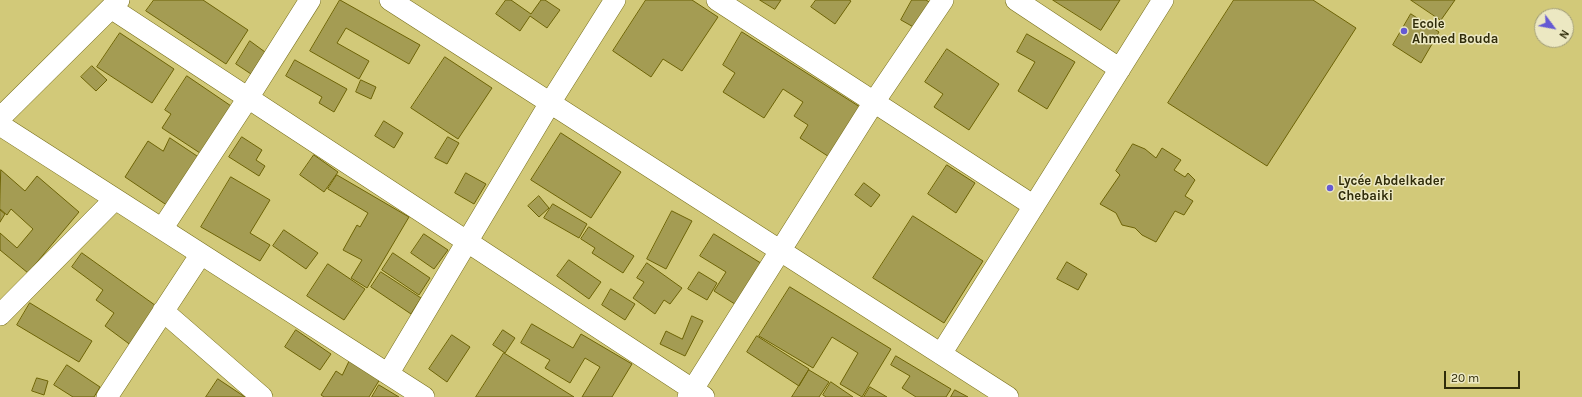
<!DOCTYPE html>
<html>
<head>
<meta charset="utf-8">
<style>
	body { margin:0 }
	#map { position:relative; width:1582px; height:397px; overflow:hidden; background:#d2c979; font-family:Karla,sans-serif }
	canvas { display:block }
	.north { position:absolute; left:1534px; top:8px; width:40px; height:40px; box-sizing:border-box; background:#ece8c2; border:1px solid #a19d78; border-radius:50%; rotate:122deg; font-size:11px; font-weight:700; line-height:16px; text-align:center; color:#302c0a }
	.north::after { content:''; display:block; margin:auto; width:14px; height:18px; background:#655ad3; clip-path:polygon(50% 0,100% 100%,50% 72%,0 100%) }
	.scale { position:absolute; left:1444px; top:371px; width:76px; height:18px; box-sizing:border-box; border:2px solid #302c0a; border-top:0; padding-left:5px; font-size:12px; line-height:14px; white-space:nowrap; color:#302c0a; -webkit-text-stroke:3px #ece8c2; paint-order:stroke }
</style>
</head>
<body>
<div id="map">
<canvas width="1582" height="397"></canvas>
<div class="north">N</div>
<div class="scale">20 m</div>
</div>
<script>
const g = document.querySelector('canvas').getContext('2d');
g.lineJoin = 'round';
function fillPath(path, color) { g.fillStyle = color; g.fill(path, 'evenodd'); }
function stroke(path, color, width, dash) { g.strokeStyle = color; g.lineWidth = width; g.lineCap = dash ? 'butt' : 'round'; g.setLineDash(dash || []); g.stroke(path); }
function label(font, color, halo, rows, align = 'center') {
  g.font = font + ' Karla,sans-serif'; g.lineWidth = 3; g.setLineDash([]); g.textBaseline = 'middle'; g.strokeStyle = halo; g.fillStyle = color; for (const [text, x, y, turn = 0] of rows) {
    g.save(); g.translate(x, y); g.rotate((+turn || 0) * Math.PI / 180); g.textAlign = isNaN(turn) ? turn : align; if (halo) g.strokeText(text, 0, 0); g.fillText(text, 0, 0); g.restore();
  }
}
const building = new Path2D(`
	M154 0H203L248 30 226 64 146 11Z
	M340 0 420 45 409 64 346 28 337 43 369 61 359 79 310 51Z
	M506 0H511L531 14 541 0H545L560 10 547 28 530 16 520 31 496 14Z
	M646 0H692L718 17 682 71 663 59 651 77 613 51Z
	M760 0H781L775 9Z
	M816 0H849L851 1 835 24 811 7Z
	M912 0H926L939 8 924 33 901 20Z
	M1053 0H1120L1101 30Z
	M1234 0H1313L1356 28 1267 166 1168 103Z
	M1411 0H1455L1441 20Z
	M1411 14 1439 32 1421 63 1393 45Z
	M742 32 871 114 840 164 800 138 808 125 794 116 803 102 783 89 764 118 723 92 735 73 723 65Z
	M120 33 174 69 152 103 97 67Z
	M1027 34 1075 62 1047 109 1018 91 1035 62 1017 52Z
	M250 41 265 52 251 74 236 64Z
	M947 49 999 84 969 130 934 107 943 94 925 82Z
	M445 57 492 88 458 139 411 108Z
	M295 60 347 89 334 112 319 103 322 97 286 76Z
	M92 66 107 80 96 91 81 77Z
	M187 76 234 108 203 155 162 128 171 114 165 110Z
	M361 80 376 87 371 99 356 92Z
	M384 121 403 133 394 148 375 136Z
	M561 133 621 172 591 218 531 180Z
	M242 137 262 150 256 160 265 166 259 176 229 157Z
	M448 137 459 143 447 164 435 158Z
	M170 138 206 162 174 210 125 177 148 141 163 151Z
	M1133 144 1145 149 1156 158 1162 148 1181 160 1174 170 1185 177 1188 173 1195 180 1185 196 1193 201 1184 215 1175 211 1156 242 1142 235 1135 228 1122 225 1116 213 1100 204 1120 175 1116 171Z
	M314 155 338 172 324 192 300 175Z
	M947 165 975 183 956 213 928 194Z
	M1 170 25 191 37 176 79 212 28 273 0 250V233L17 248 33 229 11 209 7 215 0 209Z
	M466 173 486 184 474 204 455 193Z
	M337 175 409 217 367 288 351 278 362 260 343 250 357 225 360 227 368 213 328 189Z
	M231 177 270 200 250 233 270 245 260 261 201 227Z
	M864 183 880 195 871 207 855 195Z
	M539 196 549 208 539 217 528 206Z
	M553 204 587 224 579 238 544 218Z
	M0 210 5 214 0 222Z
	M672 211 692 221 666 269 647 259Z
	M913 216 983 261 944 323 873 278Z
	M589 227 634 256 623 273 592 253 595 248 581 239Z
	M284 230 318 253 306 269 273 246Z
	M424 234 448 250 434 269 411 253Z
	M714 234 772 270 746 311 714 291 726 272 700 256Z
	M82 253 159 308 132 346 105 326 114 313 96 300 103 290 72 267Z
	M393 253 430 278 419 295 382 270Z
	M569 260 601 282 589 299 557 276Z
	M1067 262 1087 274 1078 290 1057 279Z
	M647 263 682 288 670 304 664 300 655 314 633 298 644 282 637 278Z
	M328 264 365 289 344 320 307 296Z
	M381 272 421 298 411 314 371 287Z
	M699 272 717 283 707 300 688 289Z
	M790 287 891 349 862 397 840 384 858 353 832 337 813 368 759 336Z
	M611 289 635 304 625 320 602 305Z
	M30 303 92 341 79 362 17 325Z
	M692 316 703 321 685 356 660 344 666 331 682 339Z
	M532 324 573 348 581 334 632 364 612 397H582L600 367 585 358 570 383 545 368 550 360 521 343Z
	M296 330 331 354 320 370 285 347Z
	M503 330 515 338 505 353 493 345Z
	M452 335 470 347 447 382 429 369Z
	M757 336 809 369 799 386 747 352Z
	M504 353 574 397H476Z
	M896 356 951 389 946 397H916L902 388 910 376 891 365Z
	M350 360 380 379 369 397H324L321 395 336 371 342 375Z
	M67 365 100 387 94 397H73L54 385Z
	M809 370 829 382 819 397H792Z
	M37 378 48 381 44 395 32 391Z
	M218 379 245 397H206Z
	M831 382 853 397H826L823 395Z
	M379 385 399 397H372Z
	M870 387 887 397H864Z
	M955 390 968 397H951Z`);
fillPath(building, '#a49c53');
stroke(building, '#6d6306', 1);
const street = new Path2D(`
	M390 0 1008 397
	M717 0 1034 206
	M1016 0 1120 69
	M111 8 704 397
	M0 118 119 0
	M0 125 424 397
	M162 229 248 98 310 0
	M163 311 262 397
	M0 315 115 199
	M941 354 1163 0
	M388 374 550 103 615 0
	M107 397 201 254
	M688 397 874 102 943 0`);
stroke(street, '#776e19', 22);
stroke(street, '#fff', 21);
for (const [x, y, r, color] of [
	[1404,31,4,"#655ad3"],
	[1330,188,4,"#655ad3"]
]) { const dot = new Path2D(); dot.arc(x, y, r, 0, 2 * Math.PI); g.fillStyle = color; g.fill(dot); stroke(dot, '#ece8c2', 1.5); }
label('bold 13px', '#302c0a', '#ece8c2', [
	["Ecole",1412,24],
	["Ahmed Bouda",1412,39],
	["Lycée Abdelkader",1338,181],
	["Chebaiki",1338,196]
], 'left');
</script>
</body>
</html>
